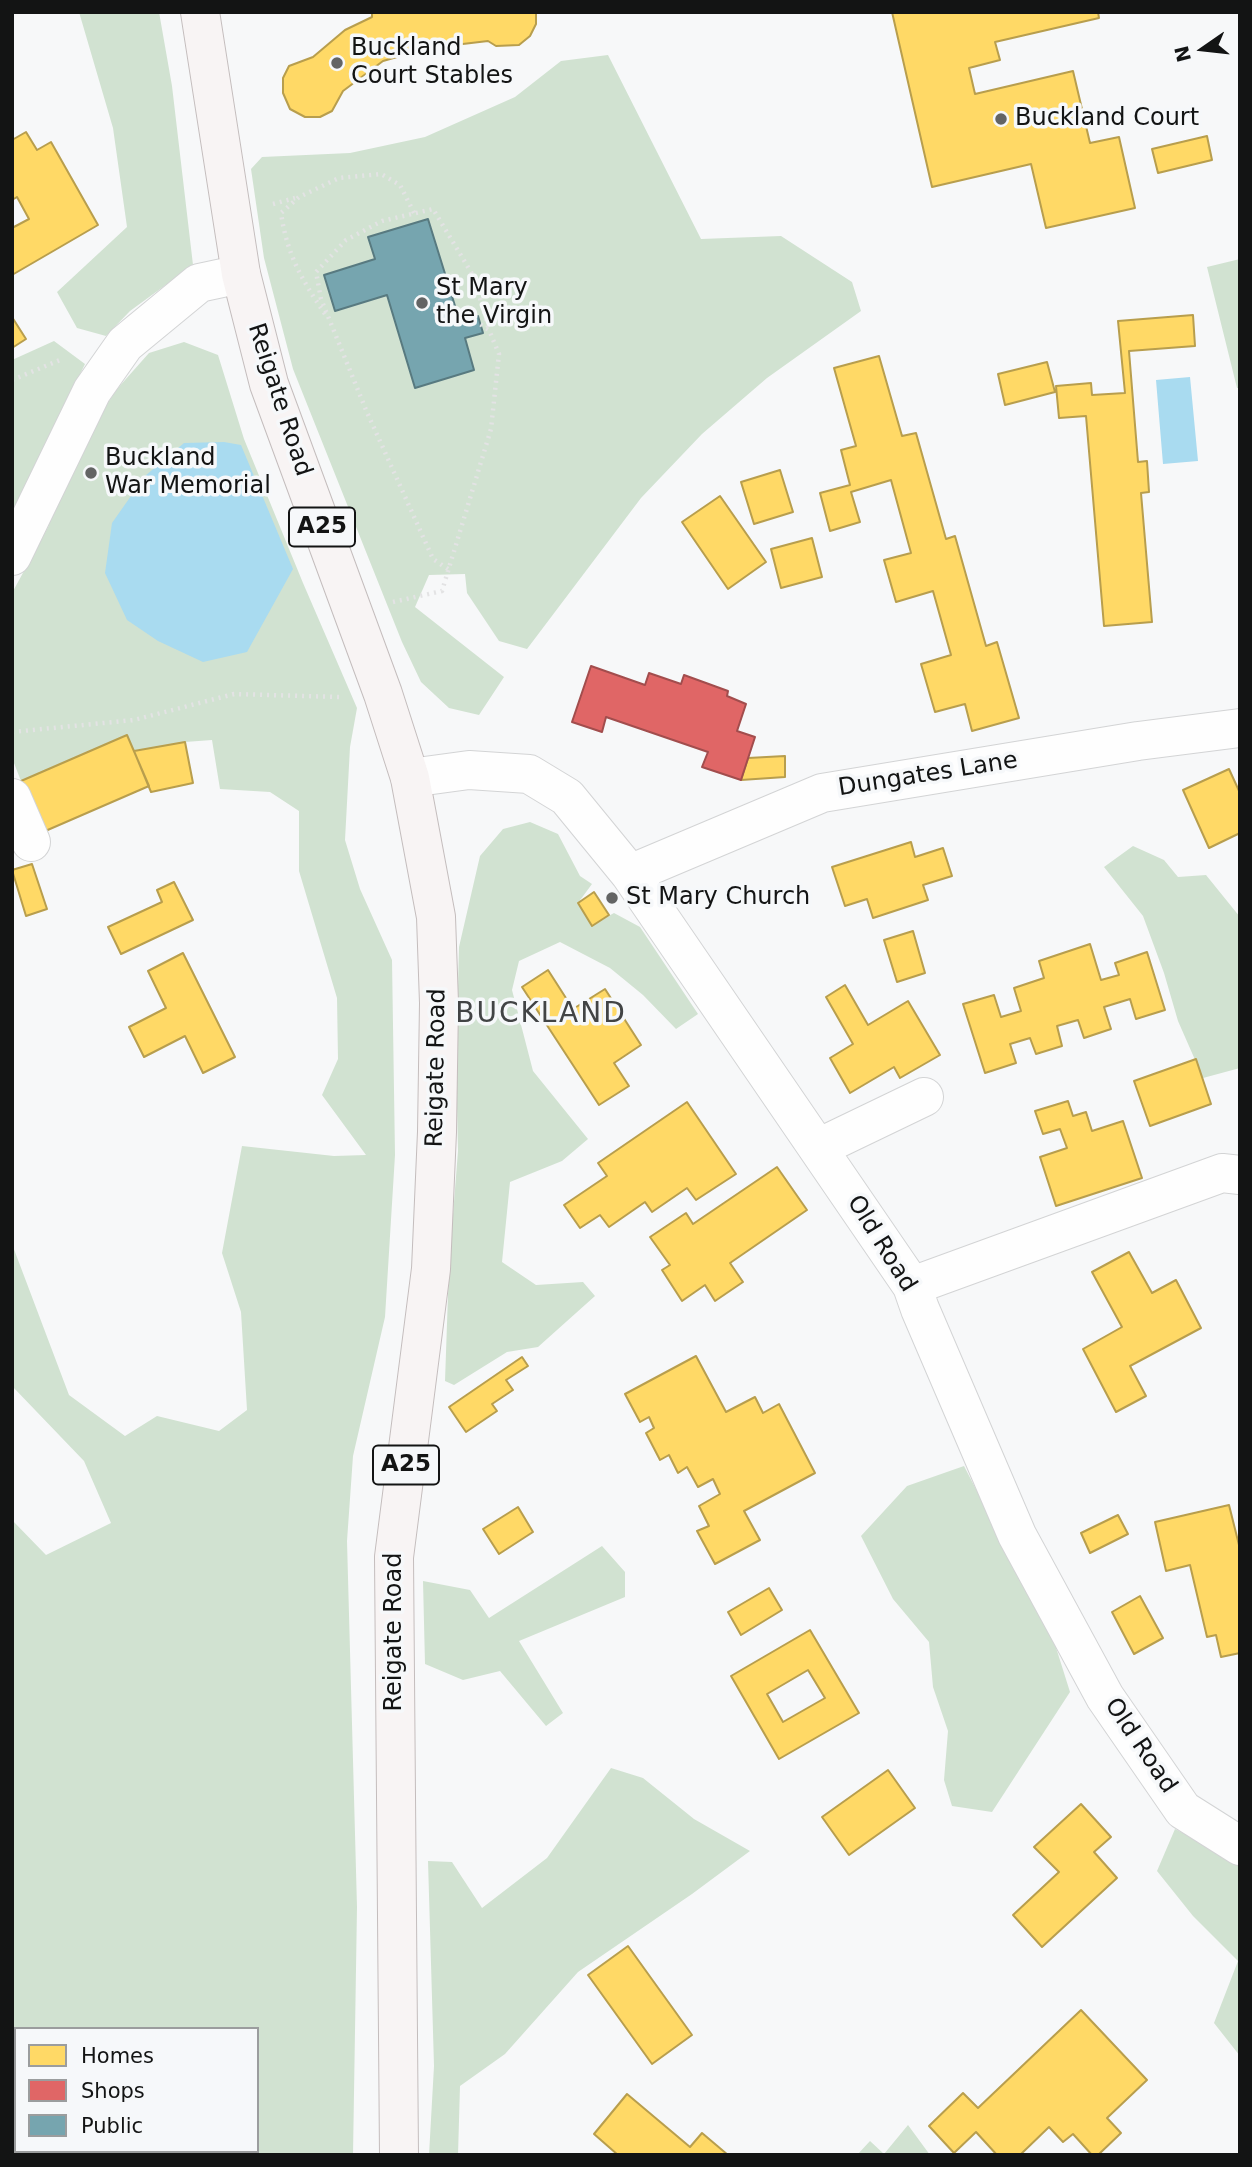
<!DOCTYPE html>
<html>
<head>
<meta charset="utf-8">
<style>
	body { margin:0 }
	#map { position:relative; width:1252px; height:2167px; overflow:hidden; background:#f7f8f9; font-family:"DejaVu Sans",sans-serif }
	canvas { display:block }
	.frame { position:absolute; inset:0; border:14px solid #131414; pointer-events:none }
	.legend { position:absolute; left:14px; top:2027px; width:245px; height:126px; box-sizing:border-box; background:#f6f8fa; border:2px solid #9b9d9e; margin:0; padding:9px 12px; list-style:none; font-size:21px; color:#131414 }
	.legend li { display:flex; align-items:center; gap:14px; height:35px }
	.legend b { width:35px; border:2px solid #9b9d9e }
	.north { position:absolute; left:1168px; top:14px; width:70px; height:70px; -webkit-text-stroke:5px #f6f8fa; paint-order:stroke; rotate:256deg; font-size:19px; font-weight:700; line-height:28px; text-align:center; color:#131414 }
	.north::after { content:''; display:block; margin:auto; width:24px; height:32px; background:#131414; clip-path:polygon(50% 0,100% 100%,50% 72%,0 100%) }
</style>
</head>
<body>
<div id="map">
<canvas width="1252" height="2167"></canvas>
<div class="frame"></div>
<ul class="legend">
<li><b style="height:19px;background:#ffd966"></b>Homes</li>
<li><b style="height:19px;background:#e06666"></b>Shops</li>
<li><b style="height:19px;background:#76a5af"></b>Public</li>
</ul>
<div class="north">N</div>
</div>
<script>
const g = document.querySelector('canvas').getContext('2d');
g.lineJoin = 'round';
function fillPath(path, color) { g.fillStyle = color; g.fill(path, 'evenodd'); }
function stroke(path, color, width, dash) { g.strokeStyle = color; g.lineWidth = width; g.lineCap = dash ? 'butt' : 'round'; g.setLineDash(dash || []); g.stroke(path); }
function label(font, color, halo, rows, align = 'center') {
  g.font = font + ' "DejaVu Sans",sans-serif'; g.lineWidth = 7; g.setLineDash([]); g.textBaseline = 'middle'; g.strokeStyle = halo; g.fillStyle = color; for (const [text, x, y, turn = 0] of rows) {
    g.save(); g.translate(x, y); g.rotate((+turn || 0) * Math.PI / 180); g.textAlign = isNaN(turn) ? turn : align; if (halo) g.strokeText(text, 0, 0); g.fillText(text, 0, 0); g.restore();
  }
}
fillPath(new Path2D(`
	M79 12H159L172 86 193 265 130 311 106 336 77 328 57 292 127 227 113 128Z
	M608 55 701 239 781 236 852 282 861 311 767 378 702 434 641 498 527 649 499 641 467 593 465 574 429 575 415 607 504 677 479 715 449 708 421 682 402 642 293 369 264 258 251 169 262 157 350 153 425 137 515 97 561 61Z
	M1240 259V388H1237L1207 267Z
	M54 341 85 364 12 513V360Z
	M184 342 218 355 244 439 303 583 357 708 350 747 345 840 360 889 392 960 395 1155 385 1317 353 1456 347 1541 357 1907 353 2155H12V1520L46 1555 111 1523 84 1461 12 1386V1244L69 1395 125 1436 157 1416 219 1431 247 1410 241 1312 222 1253 242 1146 334 1156 366 1155 322 1095 338 1059 337 998 299 871V811L270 792 220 789 212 740 185 742 134 751 127 735 21 781 12 758V593L48 527 89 431 117 389 149 353ZM16 2029H257V2151H16Z
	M530 822 558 834 580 876 592 884 578 903 592 925 614 913 640 927 698 1014 676 1029 643 995 610 968 560 942 519 961 512 990 533 1071 588 1139 562 1161 510 1182 502 1262 536 1285 583 1282 595 1296 538 1347 507 1352 454 1385 445 1381 449 1266 458 1151 456 1063 459 947 480 856 503 829Z
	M1133 846 1164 860 1178 877 1206 875 1240 917V1068L1203 1078 1178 1021 1164 973 1143 916 1104 867Z
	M964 1466 1053 1638 1070 1692 992 1812 952 1806 944 1780 948 1731 933 1687 929 1642 893 1599 861 1536 907 1486Z
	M602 1546 625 1572V1597L519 1641 563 1713 546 1726 500 1671 463 1680 425 1664 423 1581 470 1590 489 1618Z
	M611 1768 643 1778 694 1819 750 1851 692 1894 578 1972 505 2054 460 2086 458 2155H429L434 2066 428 1861 452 1862 482 1908 547 1858Z
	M1175 1829 1240 1861V2056L1214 2023 1238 1961 1193 1916 1157 1871Z
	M908 2125 930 2155H857L870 2141 884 2154Z`), '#d1e2d1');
fillPath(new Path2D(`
	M1190 377 1198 461 1163 464 1156 380Z
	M224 442 241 445 293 569 247 652 203 662 158 641 127 620 105 573 112 523 145 476 184 443Z`), '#a9dbf0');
const homes = new Path2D(`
	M372 12H536V24L530 36 519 45 496 46 488 41 429 48 383 61 343 91 332 111 320 117H305L290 109 283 93V78L289 66 313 57 345 30 372 17Z
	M892 12H1098L1099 18 995 42 1000 60 969 68 975 94 1073 71 1090 143 1119 137 1135 208 1046 228 1031 164 932 187Z
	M26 132 37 150 51 142 98 225 12 275V228L29 219 17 197 12 200V140Z
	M1207 136 1212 160 1158 173 1152 149Z
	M1193 315 1195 346 1129 351 1138 462 1147 461 1149 492 1141 493 1152 622 1104 626 1086 416 1059 418 1056 386 1091 383 1092 395 1125 393 1118 321Z
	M12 317 26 339 12 348Z
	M879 356 902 436 916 433 946 539 955 536 986 646 997 642 1019 718 972 731 965 704 935 712 921 664 951 655 933 591 896 602 884 560 911 553 891 480 851 492 860 522 830 531 820 493 850 485 841 450 856 446 834 368Z
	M1047 362 1055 392 1005 405 998 374Z
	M780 470 793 512 754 524 741 482Z
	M720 496 766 562 728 589 682 522Z
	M812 538 822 577 781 588 771 549Z
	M127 735 149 786 43 832 21 781Z
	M185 742 193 783 151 792 134 751Z
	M785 756V777L741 780 748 758Z
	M1229 769 1240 793V833L1209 848 1183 790Z
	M911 842 915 857 943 848 952 876 923 885 928 900 873 918 867 899 845 906 832 867Z
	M32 864 47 909 26 916 12 870Z
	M174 882 193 920 121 954 108 927 162 902 157 890Z
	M594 892 609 915 592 926 578 903Z
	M913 931 925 973 897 982 884 940Z
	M1090 944 1101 980 1119 975 1115 963 1147 952 1165 1010 1136 1019 1130 999 1104 1007 1111 1029 1084 1038 1078 1020 1057 1026 1062 1046 1036 1054 1030 1038 1010 1044 1016 1063 985 1073 963 1004 994 995 1001 1017 1021 1011 1014 988 1044 978 1039 961Z
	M183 953 235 1057 203 1073 185 1036 144 1057 129 1027 166 1008 148 971Z
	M548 970 573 1009 605 989 641 1045 614 1063 629 1086 599 1105 522 987Z
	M845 985 868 1025 908 1001 940 1055 900 1078 894 1067 850 1093 830 1058 853 1044 826 997Z
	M1196 1059 1211 1104 1150 1126 1134 1081Z
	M1068 1101 1073 1116 1086 1112 1092 1131 1123 1121 1142 1178 1056 1206 1040 1157 1067 1148 1060 1129 1043 1134 1035 1111Z
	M687 1102 736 1174 696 1200 687 1188 652 1212 645 1202 609 1227 600 1215 580 1228 564 1205 607 1176 598 1163Z
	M777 1167 807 1210 730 1263 743 1282 715 1301 705 1285 682 1301 662 1270 670 1265 650 1237 686 1213 693 1224Z
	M1129 1252 1152 1293 1176 1280 1201 1328 1130 1366 1146 1396 1116 1412 1083 1349 1122 1327 1092 1272Z
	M696 1356 726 1412 755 1397 763 1413 779 1404 815 1473 744 1511 760 1540 715 1564 697 1531 709 1526 699 1506 720 1494 713 1479 698 1487 687 1467 678 1473 669 1455 660 1460 646 1433 654 1428 649 1417 640 1422 625 1394Z
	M522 1357 528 1366 506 1380 513 1390 492 1404 497 1411 466 1432 449 1407Z
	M1229 1505 1240 1549V1653L1221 1657 1216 1635 1207 1637 1190 1565 1166 1571 1155 1522Z
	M518 1507 533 1532 499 1554 483 1529Z
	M1118 1515 1128 1534 1090 1553 1081 1533Z
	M769 1588 782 1610 741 1635 728 1612Z
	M1140 1596 1163 1638 1134 1654 1112 1612Z
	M810 1630 859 1713 779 1759 731 1676ZM808 1670 825 1698 783 1722 767 1694Z
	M888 1770 915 1808 849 1855 822 1817Z
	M1081 1804 1111 1837 1094 1852 1117 1878 1042 1947 1013 1915 1059 1872 1034 1847Z
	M628 1946 692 2035 652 2064 588 1975Z
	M1081 2010 1147 2080 1107 2118 1121 2133 1098 2155H1092L1073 2134 1063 2142 1049 2127 1020 2155H997L976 2132 954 2153 929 2126 963 2093 978 2108Z
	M627 2094 690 2147 702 2133 728 2155H618L594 2134Z`);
fillPath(homes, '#ffd966');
stroke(homes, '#b89e4d', 2);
const shops = new Path2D(`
	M591 666 645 685 649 673 681 684 684 675 728 691 727 696 746 704 737 731 755 737 741 780 702 767 708 752 606 717 602 732 572 722Z`);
fillPath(shops, '#e06666');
stroke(shops, '#a24d4d', 2);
const public = new Path2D(`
	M428 219 460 322 478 316 483 333 465 338 474 370 415 388 387 295 335 311 324 275 375 259 368 237Z`);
fillPath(public, '#76a5af');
stroke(public, '#587a80', 2);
const minor = new Path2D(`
	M12 556 92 391 125 344 199 283 241 274
	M410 778 469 770 529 774 567 797 630 874 912 1286 920 1309 1017 1535 1105 1697 1183 1810 1240 1846
	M12 798 31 842
	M630 874 822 793 1138 741 1240 728
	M818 1148 924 1097
	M912 1286 1222 1173 1240 1175`);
const major = new Path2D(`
	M200 12 241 274 269 384 383 694 410 778 436 917 439 1003 437 1132 431 1269 394 1557 399 2155`);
stroke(minor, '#d3d4d5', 40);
stroke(major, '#c4bdbd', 40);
stroke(new Path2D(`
	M273 204 295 198
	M325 314C302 280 287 255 281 213L299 197 339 178 381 174 400 185 414 213
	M12 380 60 360
	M448 569 433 559 366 410 321 299 316 272 346 240 382 221 433 209 474 277 489 330
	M393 602 442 591 491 429 499 354 489 330 480 324
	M12 732 134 720 234 694 340 697`), '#e3e3e4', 4.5, [2, 5]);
stroke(minor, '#fefefe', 38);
stroke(major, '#f8f4f4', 38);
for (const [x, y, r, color] of [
	[337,63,7,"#636464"],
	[1001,119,7,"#636464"],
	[422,303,7,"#636464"],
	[91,473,7,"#636464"],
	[612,898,7,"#636464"]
]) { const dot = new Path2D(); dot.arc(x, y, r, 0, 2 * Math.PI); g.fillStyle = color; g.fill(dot); stroke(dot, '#f6f8fa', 2.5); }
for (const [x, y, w] of [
	[322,527,66],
	[406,1465,66]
]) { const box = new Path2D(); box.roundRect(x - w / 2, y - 19.5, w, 39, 5); g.fillStyle = '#f6f8fa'; g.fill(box); stroke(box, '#131414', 2); }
label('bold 23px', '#131414', null, [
	["A25",322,527],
	["A25",406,1465]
]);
label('24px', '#131414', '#f6f8fa', [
	["Buckland",351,49],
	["Court Stables",351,77],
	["Buckland Court",1015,119],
	["St Mary",436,289],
	["the Virgin",436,317],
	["Buckland",105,459],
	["War Memorial",105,487],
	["St Mary Church",626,898]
], 'left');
label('24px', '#131414', '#f6f8fa', [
	["Reigate Road",279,400,72],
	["Dungates Lane",928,775,-9],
	["Reigate Road",437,1068,-89],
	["Old Road",881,1244,58],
	["Reigate Road",395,1632,-90],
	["Old Road",1140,1746,56]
]);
g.letterSpacing = '2px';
label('28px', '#424445', '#f6f8fa', [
	["BUCKLAND",541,1015]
]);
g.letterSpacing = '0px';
</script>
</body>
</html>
